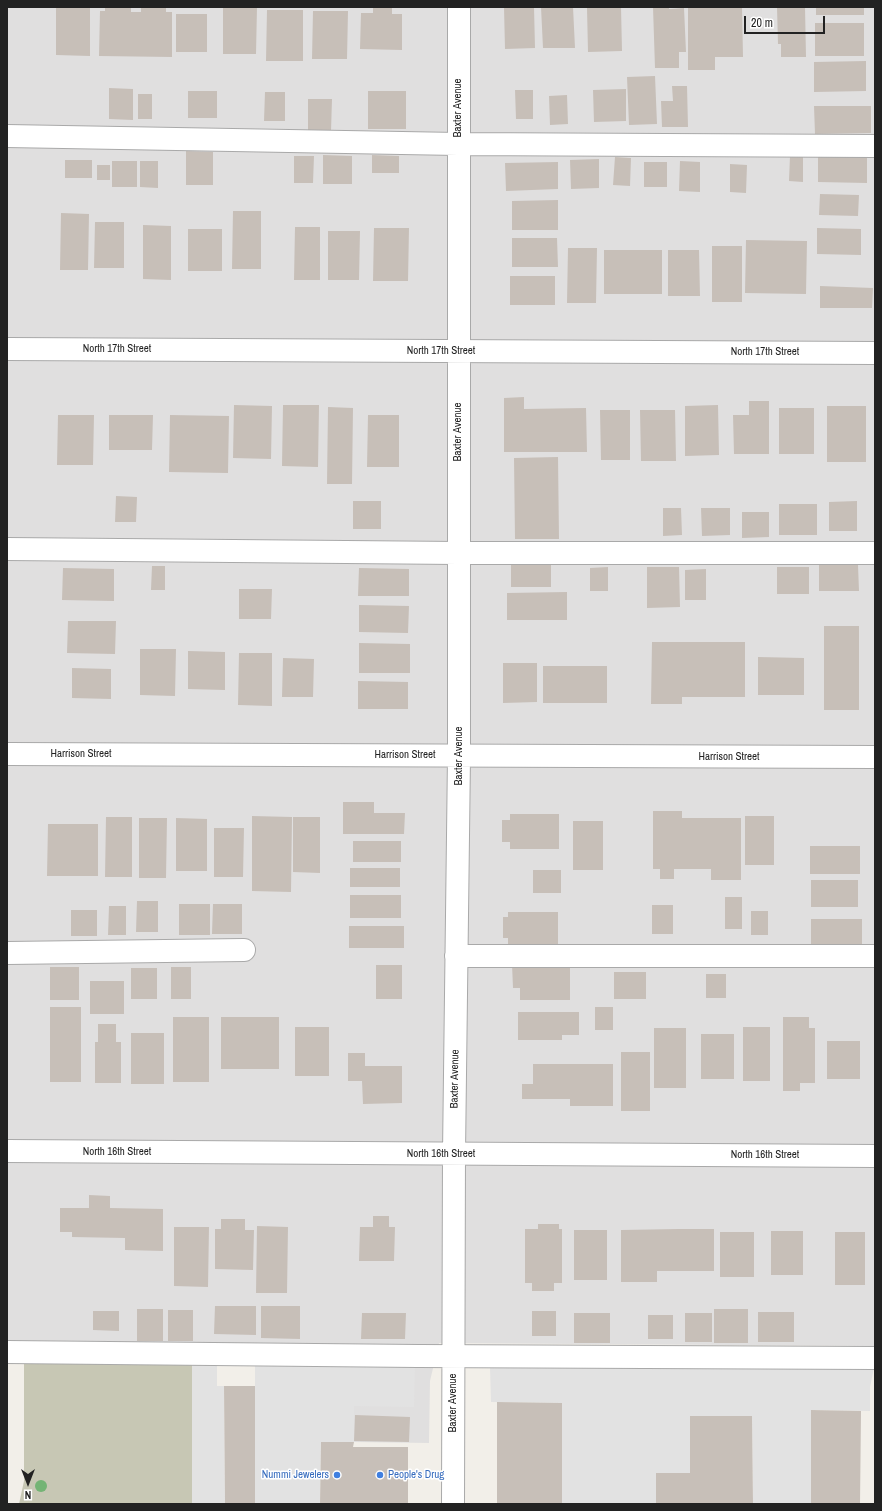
<!DOCTYPE html>
<html>
<head>
<meta charset="utf-8">
<style>
	body { margin:0 }
	#map { position:relative; width:882px; height:1511px; overflow:hidden; background:#f2efe9; font-family:"Archivo Narrow",sans-serif }
	canvas { display:block }
	.frame { position:absolute; inset:0; border:8px solid #222; pointer-events:none }
	.north { position:absolute; left:8px; top:1463px; width:40px; height:40px; -webkit-text-stroke:3px #fff; paint-order:stroke; rotate:180deg; font-size:11px; font-weight:700; line-height:16px; text-align:center; color:#222 }
	.north::after { content:''; display:block; margin:auto; width:14px; height:18px; background:#222; clip-path:polygon(50% 0,100% 100%,50% 72%,0 100%) }
	.scale { position:absolute; left:744px; top:16px; width:81px; height:18px; box-sizing:border-box; border:2px solid #222; border-top:0; padding-left:5px; font-size:12px; line-height:14px; white-space:nowrap; color:#222; -webkit-text-stroke:3px #fff; paint-order:stroke }
</style>
</head>
<body>
<div id="map">
<canvas width="882" height="1511"></canvas>
<div class="frame"></div>
<div class="north">N</div>
<div class="scale">20 m</div>
</div>
<script>
const g = document.querySelector('canvas').getContext('2d');
g.lineJoin = 'round';
function fillPath(path, color) { g.fillStyle = color; g.fill(path, 'evenodd'); }
function stroke(path, color, width, dash) { g.strokeStyle = color; g.lineWidth = width; g.lineCap = dash ? 'butt' : 'round'; g.setLineDash(dash || []); g.stroke(path); }
function label(font, color, halo, rows, align = 'center') {
  g.font = font + ' "Archivo Narrow",sans-serif'; g.lineWidth = 3; g.setLineDash([]); g.textBaseline = 'middle'; g.strokeStyle = halo; g.fillStyle = color; for (const [text, x, y, turn = 0] of rows) {
    g.save(); g.translate(x, y); g.rotate((+turn || 0) * Math.PI / 180); g.textAlign = isNaN(turn) ? turn : align; if (halo) g.strokeText(text, 0, 0); g.fillText(text, 0, 0); g.restore();
  }
}
fillPath(new Path2D(`
	M7 7H875V1346L439 1343 430 1381 429 1443 354 1442V1344L7 1345Z`), '#e0dfdf');
fillPath(new Path2D(`
	M24 1364H192V1504H19L24 1481Z`), '#c7c7b4');
fillPath(new Path2D(`
	M192 1364H217V1386H224L225 1504H192Z
	M255 1364H415L414 1407 354 1406V1442H321L320 1504H255Z
	M490 1367 874 1368 870 1387V1411L811 1410V1504H753L752 1416H690V1473L656 1474V1504H562V1403L491 1402Z`), '#e2e2e2');
fillPath(new Path2D(`
	M56 7H90V56L56 55Z
	M105 7H131V12H141V7H166V12H172V57L99 56 100 11H105Z
	M223 7H257L256 54H223Z
	M373 7H392V14H402V50L360 49 361 13H373Z
	M504 7H534L535 48 505 49Z
	M541 7H573L575 48H543Z
	M621 7 622 51 588 52 587 8Z
	M653 7H669V9L684 8 686 52H679V68H655Z
	M688 7H742L743 57H715V70H688Z
	M777 7H805L806 57H781V44H778Z
	M816 7H864V15H816Z
	M267 10H303V61H266Z
	M313 11H348L347 59H312Z
	M176 14H207V52H176Z
	M815 23H864V56H815Z
	M866 61V91L814 92V62Z
	M655 76 657 124 629 125 627 77Z
	M672 86H687L688 127H662L661 101H673Z
	M109 88 133 89V120L109 119Z
	M626 89V121L594 122 593 90Z
	M515 90H533V119H516Z
	M188 91H217V118H188Z
	M368 91H406V129H368Z
	M265 92H285V121H264Z
	M138 94H152V119H138Z
	M567 95 568 124 550 125 549 96Z
	M308 99H332L331 131H308Z
	M814 106H871V133L815 134Z
	M186 151 213 152V185H186Z
	M323 155 352 156V184H323Z
	M372 155 399 156V173H372Z
	M818 155 867 156V183L818 182Z
	M294 156H314L313 183H294Z
	M790 156 803 157V182L789 181Z
	M615 157 631 158 630 186 613 185Z
	M599 159V188L571 189 570 160Z
	M65 160H92V178H65Z
	M112 161H137V187H112Z
	M140 161H158V188L140 187Z
	M680 161 700 162V192L679 191Z
	M558 162V189L506 191 505 163Z
	M644 162H667V187H644Z
	M730 164 747 165 746 193 730 192Z
	M97 165H110V180H97Z
	M820 194 859 195 858 216 819 215Z
	M558 200V230H512V201Z
	M233 211H261V269H232Z
	M61 213 89 214 88 270H60Z
	M95 222H124V268H94Z
	M143 225 171 226V280L143 279Z
	M295 227H320V280H294Z
	M374 228H409L408 281H373Z
	M817 228 861 229V255L817 254Z
	M188 229H222V271H188Z
	M328 231H360L359 280H328Z
	M512 238H557L558 267H512Z
	M746 240 807 241 806 294 745 293Z
	M712 246H742V302H712Z
	M568 248H597L596 303H567Z
	M604 250H662V294H604Z
	M668 250H699L700 296H668Z
	M510 276H555V305H510Z
	M820 286 873 288 872 308H820Z
	M524 397V409L586 408 587 452H504V398Z
	M749 401H769V454H734L733 415H749Z
	M234 405 272 406 271 459 233 458Z
	M283 405H319L318 467 282 466Z
	M718 405 719 455 685 456V406Z
	M827 406H866V462H827Z
	M328 407 353 408 352 484H327Z
	M779 408H814V454H779Z
	M600 410H630V460H601Z
	M640 410H675L676 461H641Z
	M58 415H94L93 465H57Z
	M109 415H153L152 450H109Z
	M170 415 229 416 228 473 169 472Z
	M368 415H399V467H367Z
	M558 457 559 539H515L514 458Z
	M116 496 137 497 136 522H115Z
	M353 501H381V529H353Z
	M857 501V531H829V502Z
	M779 504H817V535H779Z
	M663 508H681L682 535 663 536Z
	M701 508H730V535L702 536Z
	M742 512H769V537L742 538Z
	M511 560H551V587H511Z
	M819 565H858L859 591H819Z
	M152 566H165V590H151Z
	M608 567V591H590V568Z
	M647 567H679L680 607 647 608Z
	M777 567H809V594H777Z
	M63 568 114 569V601L62 600Z
	M359 568 409 569V596H358Z
	M706 569V600H685V570Z
	M239 589H272L271 619H239Z
	M567 592V620H507V593Z
	M359 605 409 606 408 633 359 632Z
	M68 621H116L115 654 67 653Z
	M824 626H859V710H824Z
	M652 642H745V697H682V704H651Z
	M359 643 410 644V673H359Z
	M140 649H176L175 696 140 695Z
	M188 651 225 652V690L188 689Z
	M239 653H272V706L238 705Z
	M758 657 804 658V695H758Z
	M283 658 314 659 313 697H282Z
	M503 663H537V702L503 703Z
	M543 666H607V703H543Z
	M72 668 111 669V699L72 698Z
	M358 681 408 682V709H358Z
	M343 802H374V813H405L404 834H343Z
	M653 811H682V818H741V880H711V869H674V879H660V869H653Z
	M510 814H559V849H510V842H502V820H510Z
	M252 816 292 817 291 892 252 891Z
	M745 816H774V865H745Z
	M106 817H132V877H105Z
	M293 817H320V873L293 872Z
	M139 818H167L166 878H139Z
	M176 818 207 819V871H176Z
	M573 821H603V870H573Z
	M48 824H98V876H47Z
	M214 828H244L243 877H214Z
	M353 841H401V862H353Z
	M810 846H860V874H810Z
	M350 868H400V887H350Z
	M533 870H561V893H533Z
	M811 880H858V907H811Z
	M350 895H401V918H350Z
	M725 897H742V929H725Z
	M137 901H158V932H136Z
	M179 904H210V935H179Z
	M213 904H242V934H212Z
	M652 905H673V934H652Z
	M109 906H126V935H108Z
	M71 910H97V936H71Z
	M751 911H768V935H751Z
	M508 912H558V946H508V938H503V917H508Z
	M811 919H862V949H811Z
	M349 926H404V948H349Z
	M512 964H570V1000H520V988H513Z
	M376 965H402V999H376Z
	M50 967H79V1000H50Z
	M171 967H191V999H171Z
	M131 968H157V999H131Z
	M614 972H646V999H614Z
	M706 974H726V998H706Z
	M90 981H124V1014H90Z
	M50 1007H81V1082H50Z
	M595 1007H613V1030H595Z
	M518 1012H579V1035H562V1040H518Z
	M173 1017H209V1082H173Z
	M221 1017H279V1069H221Z
	M783 1017H809V1028H815V1083H800V1091H783Z
	M98 1024H116V1042H121V1083H95V1042H98Z
	M295 1027H329V1076H295Z
	M743 1027H770V1081H743Z
	M654 1028H686V1088H654Z
	M131 1033H164V1084H131Z
	M701 1034H734V1079H701Z
	M827 1041H860V1079H827Z
	M621 1052H650V1111H621Z
	M348 1053H365V1066H402V1103L363 1104 362 1081H348Z
	M533 1064H613V1106H570V1099H522V1084H533Z
	M89 1195 110 1196V1208L163 1209V1251L125 1250V1238L72 1237V1232H60V1208H89Z
	M373 1216H389V1227H395L394 1261H359L360 1227H373Z
	M221 1219H245V1230H254L253 1270 215 1269V1229H221Z
	M538 1224H559V1229H562V1283H554V1291H532V1283H525V1229H538Z
	M257 1226 288 1227 287 1293H256Z
	M174 1227H209L208 1287 174 1286Z
	M679 1229H714V1271H657V1282H621V1230Z
	M574 1230H607V1280H574Z
	M771 1231H803V1275H771Z
	M720 1232H754V1277H720Z
	M835 1232H865V1285H835Z
	M215 1306H256V1335L214 1334Z
	M261 1306H300V1339L261 1338Z
	M137 1309H163V1341H137Z
	M714 1309H748V1343H714Z
	M168 1310H193V1341H168Z
	M93 1311H119V1331L93 1330Z
	M532 1311H556V1336H532Z
	M758 1312H794V1342H758Z
	M362 1313H406L405 1339H361Z
	M574 1313H610V1343H574Z
	M685 1313H712V1342H685Z
	M648 1315H673V1339H648Z
	M224 1386H255V1504H225Z
	M497 1402 562 1403V1504H497Z
	M811 1410 861 1411 860 1504H811Z
	M355 1415 410 1417 409 1442 354 1441Z
	M690 1416H752L753 1504H656V1473H690Z
	M321 1442H354L353 1447H408V1504H320Z`), '#c7bfb8');
const minor = new Path2D(`
	M7 136 458 144 875 146
	M7 349 875 353
	M7 549 458 553H875
	M7 754 875 757
	M7 953 244 950
	M456 956H875
	M7 1151 875 1156
	M7 1352 418 1356 875 1358
	M453 1504 454 1153 459 756V7`);
stroke(minor, '#a9a9a9', 24);
stroke(minor, '#fff', 22);
g.fillStyle = '#74b475';
for (const [x, y] of [
	[41,1486]
]) { g.beginPath(); g.arc(x, y, 6, 0, 2 * Math.PI); g.fill(); }
for (const [x, y, r, color] of [
	[337,1475,4,"#3f7fe0"],
	[380,1475,4,"#3f7fe0"]
]) { const dot = new Path2D(); dot.arc(x, y, r, 0, 2 * Math.PI); g.fillStyle = color; g.fill(dot); stroke(dot, '#fff', 1.5); }
label('11px', '#222', '#fff', [
	["Baxter Avenue",458,108,-90],
	["North 17th Street",117,349],
	["North 17th Street",441,351],
	["North 17th Street",765,352],
	["Baxter Avenue",458,432,-90],
	["Harrison Street",81,754],
	["Harrison Street",405,755],
	["Baxter Avenue",459,756,-90],
	["Harrison Street",729,757],
	["Baxter Avenue",455,1079,-89],
	["North 16th Street",117,1152],
	["North 16th Street",441,1154],
	["North 16th Street",765,1155],
	["Baxter Avenue",453,1403,-90]
]);
label('11px', '#366cbe', '#fff', [
	["Nummi Jewelers",329,1475],
	["People's Drug",388,1475,"left"]
], 'right');
</script>
</body>
</html>
